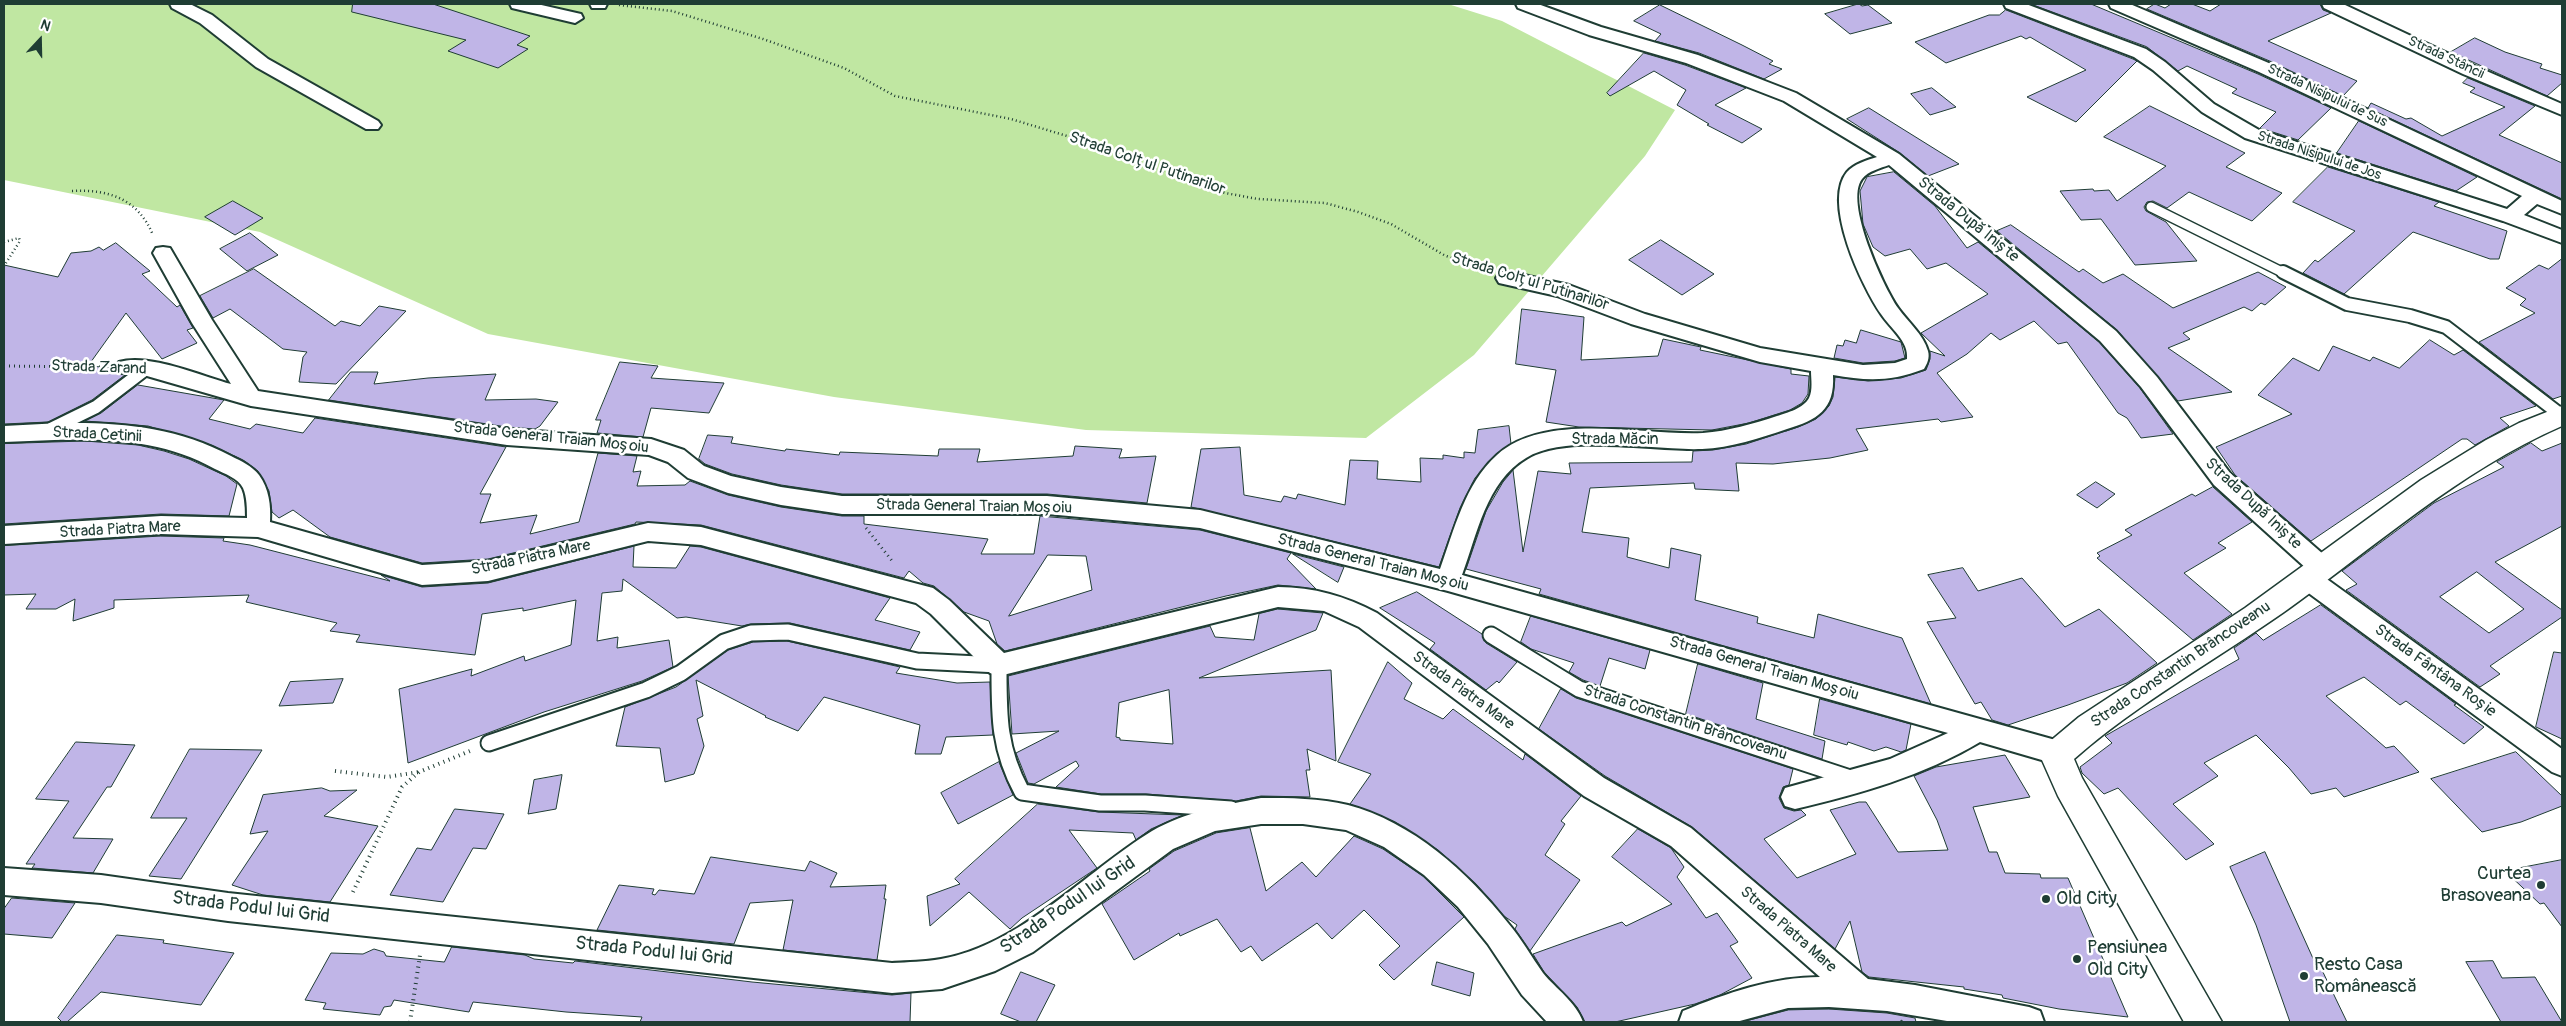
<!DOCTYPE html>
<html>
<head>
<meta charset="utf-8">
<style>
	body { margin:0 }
	#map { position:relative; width:2566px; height:1026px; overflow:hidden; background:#fff; font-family:Pangolin,sans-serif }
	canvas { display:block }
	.frame { position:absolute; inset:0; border:5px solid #1f3d34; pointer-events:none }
	.north { position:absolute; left:15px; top:15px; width:50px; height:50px; -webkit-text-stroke:4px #fff; paint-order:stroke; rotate:21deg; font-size:14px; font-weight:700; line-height:20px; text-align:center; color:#1f3d34 }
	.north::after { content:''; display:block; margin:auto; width:18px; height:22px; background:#1f3d34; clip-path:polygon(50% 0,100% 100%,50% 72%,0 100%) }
</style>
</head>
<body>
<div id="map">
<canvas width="2566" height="1026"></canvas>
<div class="frame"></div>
<div class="north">N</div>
</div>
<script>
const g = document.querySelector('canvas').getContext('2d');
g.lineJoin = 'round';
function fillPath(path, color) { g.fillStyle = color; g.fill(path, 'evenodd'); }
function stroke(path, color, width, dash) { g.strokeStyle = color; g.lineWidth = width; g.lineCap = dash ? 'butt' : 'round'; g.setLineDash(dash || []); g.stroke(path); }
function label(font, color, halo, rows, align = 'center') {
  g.font = font + ' Pangolin,sans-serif'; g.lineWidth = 5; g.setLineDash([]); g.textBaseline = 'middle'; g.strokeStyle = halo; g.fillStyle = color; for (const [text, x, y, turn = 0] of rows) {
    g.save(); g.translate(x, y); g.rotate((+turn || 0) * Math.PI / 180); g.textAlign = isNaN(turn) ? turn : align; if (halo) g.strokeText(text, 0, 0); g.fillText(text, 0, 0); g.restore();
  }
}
fillPath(new Path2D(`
	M4 4H1448L1502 21 1675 110 1645 156 1474 355 1366 438 1086 430 834 397 488 334 260 232 4 180Z`), '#c0e7a2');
const building = new Path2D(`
	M353 4H433L530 36 517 45 528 49 498 68 448 51 466 40 352 12Z
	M1859 4 1862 6 1868 5 1892 23 1850 34 1825 14Z
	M2031 4H2091L2258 74 2331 108 2298 140 2260 128 2276 112 2232 93 2237 89 2187 66 2178 71 2147 47Z
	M2155 4 2165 8 2171 4H2192L2210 11 2221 4H2320L2323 10 2331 13 2268 41 2357 81 2343 96 2272 62 2147 9Z
	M1660 5 1742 45 1773 61 1769 64 1782 69 1764 79 1699 53 1655 41 1661 34 1634 21Z
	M2006 10 2133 59 2137 61 2076 122 2027 97 2086 70 2030 37 2026 39 2021 36 1946 63 1915 42 1989 15H1999Z
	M2475 38 2505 52 2542 64 2540 68 2562 75V83L2547 96 2451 52Z
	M1644 53 1685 65 1746 88 1715 105 1762 129 1742 143 1707 125 1709 124 1677 105 1686 90 1654 71 1610 96 1607 93Z
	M2468 78 2535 106 2499 135 2562 163V199L2368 108 2371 103 2406 119 2411 118 2442 136 2505 107 2470 92 2475 88 2463 83Z
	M1932 88 1956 107 1930 115 1911 94Z
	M2150 106 2245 153 2226 167 2282 193 2252 221 2189 192 2167 208 2153 201 2147 202 2144 207 2146 211 2166 222 2197 261 2135 265 2101 219 2081 220 2060 191 2093 189 2094 191 2109 190 2117 201 2166 166 2104 137Z
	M1869 108 1959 164 1928 176 1900 153 1847 119Z
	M2359 121 2477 177 2456 191 2337 153Z
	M2328 167 2439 202 2434 206 2507 231 2499 259H2490L2413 232 2344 294 2303 273 2315 260 2318 262 2355 231 2293 202Z
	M1894 172 1935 206 1967 248 1978 242 2099 342 2140 388 2173 434 2141 438 2127 418 2118 413 2067 342 2058 344 2034 321 2000 340 1991 333 1967 354 1937 373 1973 417 1941 422 1938 419 1856 429 1868 450 1830 458 1773 464 1736 463 1739 491 1695 489 1694 483 1590 488 1582 532 1629 538 1627 557 1669 568 1671 548 1701 555 1695 600 1758 617 1757 623 1814 638 1818 614 1902 638 1931 704 1539 594 1541 589 1466 569 1486 511 1503 482 1513 470 1523 552 1538 471 1571 474 1569 463 1692 462 1693 451 1713 450 1746 444 1798 427 1816 419 1829 406 1833 397 1835 377 1868 381 1901 378 1926 370 1930 359V351L1945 356 1921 333 1988 294 1946 263 1927 269 1910 249 1885 256 1873 247 1863 224 1860 191 1867 177Z
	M233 201 263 218 235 235 205 217Z
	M2011 225 2079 272 2083 269 2103 283 2123 274 2173 308 2258 272 2286 287 2265 305 2261 303 2252 311 2244 307 2183 333 2190 339 2168 348 2232 392 2178 401 2117 330 1997 231Z
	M250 233 278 255 247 271 220 249Z
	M1661 240 1714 274 1682 295 1629 260Z
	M116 243 150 271 142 274 177 307 180 305 193 328 187 330 197 343 162 359 126 313 88 366 115 368 119 374 125 375 92 400 48 422 4 424V265L58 277 71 253 91 251 99 247 103 250Z
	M2562 259V396L2553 399 2479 342 2535 313 2520 305 2526 299 2506 288 2539 265 2548 269Z
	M254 269 335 326 341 321 360 326 379 306 406 311 336 384 299 382 303 357 307 352 283 349 230 309 213 318 200 296Z
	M1522 309 1584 317 1581 360 1658 356 1663 339 1701 347 1700 350 1791 369V374L1809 376 1808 394 1802 403 1790 410 1749 423 1712 430 1579 427 1546 422 1556 370 1516 364Z
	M1861 330 1901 342 1905 358 1895 361 1863 363 1834 358 1837 345 1843 346 1845 340 1856 343Z
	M2430 340 2454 355 2463 350 2536 406 2500 418 2509 426 2475 445 2467 439H2462L2311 541 2235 475 2216 447 2292 414 2258 395 2293 358 2319 371 2333 346 2370 361 2373 357 2399 368Z
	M620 362 658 366 651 378 724 383 709 413 651 408 643 437 597 433 601 420H596Z
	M351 372H378L374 384 428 378 496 374 485 400 536 399 558 402 540 426 535 429 507 427 329 400Z
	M138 385 224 400 209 419 250 429 256 424 303 433 315 418 506 447 480 494H491L480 523 537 515 530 534 579 522 598 453 637 456 633 472 641 471 637 486 685 485 690 481 728 495 781 507 842 516H864V524L988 539 981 554H1034L1040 516 1200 530 1291 553 1287 559 1316 589 1278 585 1226 596 1005 651 997 644 989 621 964 612 934 586 923 583 909 571 904 578 701 525 636 522 635 524 488 559 422 563 330 537 293 510 279 518 272 512 269 491 258 471 243 460 211 445 148 426 85 421 101 413ZM1048 555 1086 556 1092 590 1009 616Z
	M1509 426 1511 444 1496 454 1475 478 1460 508 1439 567 1191 507 1201 449 1240 447 1244 495 1281 502 1284 496 1296 499 1298 494 1345 505 1350 460 1378 461 1377 479 1421 482 1420 458 1443 459V455L1464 458V452L1475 453 1478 430Z
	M708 435 733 437 731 443 785 451 786 449 839 455 840 452 938 456 939 449H980L977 462 1073 456 1075 446 1122 449 1119 458 1156 456 1147 503 1047 494H842L781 485 732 474 705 464 699 459Z
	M85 441 138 445 164 451 189 459 226 476 237 484 229 516 161 514 4 524V444Z
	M2531 443 2542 451 2562 443V526L2495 562 2562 610V617L2490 666 2500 674 2480 687 2346 590 2357 584 2342 571 2434 503 2504 467 2497 462ZM2477 572 2524 609 2489 633 2440 597Z
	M2096 482 2115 494 2097 508 2077 495Z
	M2213 487 2252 522 2218 543 2226 548 2184 573 2232 614 2193 640 2097 558 2100 556 2097 553 2132 535 2125 530 2192 494 2195 496Z
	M161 536 224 538 223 541 250 545 390 581 381 575 422 587 488 583 634 546 633 567 676 568 690 546 701 547 890 598 875 620 920 632 910 650 790 623 751 624 742 626 686 617 677 618 623 579 622 591 602 593 597 641 618 637 617 648 669 640 673 667 642 681 544 712 408 763 399 689 472 669 471 676 524 656 525 661 571 645 576 600 523 611V608L482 614 475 655 356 642 360 635 330 631 337 623 246 602 249 595 114 600V608L73 621 75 599 56 609H26L36 594 4 595V546Z
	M1293 554 1344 567 1338 582Z
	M1963 568 1978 591 2022 578 2065 627 2099 609 2157 663 2127 683 2068 705 2008 725 1992 720 1981 702 1975 704 1927 622 1956 618 1928 575Z
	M1417 592 1482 634 1486 643 1517 662 1499 683 1497 681 1486 690 1430 649 1435 643 1380 608Z
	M2321 605 2456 704 2454 705 2484 727 2464 744 2406 701 2400 705 2364 677 2326 696 2386 748 2394 746 2419 772 2344 797 2336 788 2311 794 2289 768 2256 735 2204 763 2218 776 2173 804 2214 844 2186 860 2118 788 2104 794 2082 773 2080 767 2112 743 2105 736 2239 659 2234 648 2256 633 2263 640Z
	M1278 609 1323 613 1316 630 1199 678 1331 670 1336 761 1307 749 1310 770H1306L1310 797 1261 796 1236 801 1146 794H1101L1056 787 1079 766 1076 761 1034 784 1028 783 1016 753 1059 731 1012 734 1008 676 1210 626 1215 637 1254 640 1259 614ZM1169 690 1173 744 1120 740V738L1116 737 1119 703Z
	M1531 616 1650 650 1645 669 1609 658 1600 686 1583 680 1569 672 1574 663 1531 649 1521 642Z
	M787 641 900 667 896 673 957 683 990 682 993 735 946 737 941 754H915L920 725 824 697 798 731 765 717 766 716 696 680 703 716 697 719 704 746 694 774 665 782 660 748 616 746 625 707 676 687 728 650 753 642Z
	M2554 652 2562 653V739L2536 727Z
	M1388 662 1412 683 1404 699 1443 719 1453 709 1523 760 1525 754 1581 796 1561 821 1565 824 1545 855 1580 880 1530 951 1515 929 1517 925 1504 916 1476 884 1438 850 1395 822 1350 804 1371 774 1338 762Z
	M1698 664 1763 683 1756 719 1825 741 1822 759 1686 714Z
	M343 679 333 703 279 706 290 682Z
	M1561 689 1576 698 1793 769 1789 785 1783 787 1779 798 1784 808 1794 811 1801 810 1806 815 1764 839 1797 878 1856 854 1830 810 1859 802H1866L1898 852 1948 850 1937 820 1914 776 1936 767 2005 755 2030 797 1973 807 1989 852H1997L2005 873 2040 874 2041 878H2068L2128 1017 2059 1009 2003 998 2002 995 1964 989V987L1869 977 1862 972 1850 921 1835 949 1692 827 1605 776 1539 729Z
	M1820 699 1911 724 1906 750 1901 752 1886 747 1874 751 1848 742 1847 745 1814 735Z
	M76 742 135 745 111 787H107L73 838 113 839 93 873 32 868 35 864H26L69 801 36 799Z
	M190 749 262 750 181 879 149 876 187 818H151Z
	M2516 752 2562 796V806L2521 822 2482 832 2431 779Z
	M999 762 1013 795 958 824 941 793Z
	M562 775 556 809 528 814 534 780Z
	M322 788 330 791 357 790 324 816 378 826 330 902 263 895 232 885 268 831 250 834 263 795Z
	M1038 804 1099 812 1183 815 1151 829 1136 840 1133 833 1069 830 1097 868 1022 918 1010 929 969 892 930 926 927 896 960 884 955 879Z
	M455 809 504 814 486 849 473 848 443 902 390 895 417 848 431 850Z
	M1250 828 1266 891 1302 862 1316 877 1354 836 1383 849 1423 876 1464 917 1394 980 1379 965 1400 946 1364 910 1332 939 1317 923 1262 961 1251 946 1241 952 1217 919 1180 936 1179 933 1134 960 1102 904 1150 871 1149 869 1174 851 1216 833Z
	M1638 829 1671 848 1684 867 1677 877 1706 918 1717 913 1738 942 1730 946 1752 978 1720 995 1695 1004 1615 1022H1585L1577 1007 1544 972 1533 954 1622 922 1626 926 1672 904 1612 857Z
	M2265 852 2316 965 2320 966 2347 1022H2290L2256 925 2230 867Z
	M711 857 805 871 810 861 837 873 830 887 886 885 884 899H886L877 960 783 950 793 900 750 903 734 944 597 930 619 885 654 889 652 894 655 895 659 890 694 894Z
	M2562 860V927L2544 903 2540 904 2505 871Z
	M12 898 75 903 52 938 4 934V909Z
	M117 935 164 940 163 943 234 953 201 1005 101 992 67 1022H62L58 1018Z
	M452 947 525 955 534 959 573 963 575 961 752 982 892 995 911 993 910 1022H640L642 1017 566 1012 473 1002 469 1012 394 1000 391 1006 384 1007 380 1015 323 1009 326 1003 305 1000 331 953 363 954 374 949 384 952 386 956 444 962Z
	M2493 961 2502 978 2535 977 2562 1022H2501L2466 962Z
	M1437 962 1474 973 1470 996 1432 985Z
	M1021 972 1055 985 1036 1022H1021L1001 1014Z
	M1829 1009 1887 1013 1915 1018 1916 1022H1904L1901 1020V1022H1742L1788 1010Z`);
fillPath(building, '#c0b5e7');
stroke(building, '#1f3d34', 1);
const serviceFar2 = new Path2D(`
	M2151 207 2286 274`);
const serviceFar1 = new Path2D(`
	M2283 272 2347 304 2410 316 2446 327 2561 415
	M51 429 96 407 147 368`);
const service = new Path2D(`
	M1491 635 1579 689 1853 779
	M489 743 646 690 681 673 724 642 751 633 788 632 917 661 999 665C999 714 998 748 1022 792L1100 803H1145L1231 809`);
const minor = new Path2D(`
	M170 4H190L212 15 268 59 378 121 381 125 378 129H366L256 67 200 23 172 8Z
	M510 4H537L581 14 583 18 575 23 512 8Z
	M590 4H607L605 8H592Z
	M1516 4H1538L1601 27 1698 55 1796 93 1899 154 2116 331 2157 377 2230 473 2331 561 2334 568 2331 575 2324 577 2562 749V776L2552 772 2299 586 2296 579 2299 572 2307 569 2214 485 2141 387 2100 341 1889 165C1881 168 1868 171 1862 179 1844 202 1883 286 1898 308 1908 322 1923 334 1928 351 1930 358 1927 364 1924 369 1890 382 1867 381 1833 375 1835 410 1817 420 1787 429 1760 438 1731 448 1702 449 1655 451 1566 433 1526 458 1486 482 1477 535 1462 575L2059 741 2069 745 2073 753 2069 761 2059 765 1980 742C1923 776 1859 794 1795 809L1785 806 1781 797 1785 788 1890 759 1948 733 1448 591 1200 528 1047 514H842L781 505 728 493 688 478 668 462 649 455 507 445 251 406 147 376 119 372 116 367 119 362C149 353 201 376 231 384L192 323 153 253 156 248 163 247 170 248 212 320 258 391 507 429 651 439 684 450 704 466 731 476 781 487 842 496H1047L1200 510 1440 569C1454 531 1465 483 1497 455 1546 411 1643 436 1703 433 1728 431 1753 424 1777 416 1787 413 1804 408 1809 398 1813 390 1811 379 1811 371L1760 362 1631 324 1557 296 1499 283 1496 278 1499 273 1506 271 1569 285 1645 314 1760 348 1863 365 1895 363 1907 359C1909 341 1890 328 1881 314 1862 286 1822 203 1847 172 1854 164 1867 160 1877 157L1784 101 1686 63 1589 35 1518 8Z
	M2004 4H2026L2146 49 2165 62 2214 104 2259 130 2507 209 2522 196 2259 72 2111 8 2109 4H2130L2271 64 2562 201V214L2537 204 2524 215 2562 230V243L2503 221 2245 138 2202 112 2153 70 2134 57 2006 8Z
	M2322 4H2343L2475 66 2562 104V115L2463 74 2324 8Z
	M61 423C121 422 177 427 231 456 241 461 252 466 259 475 269 489 271 505 270 522L422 565 488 561 648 523 701 527 933 588 949 600 1004 653 1278 587C1314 587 1345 596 1377 613L1604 778 1691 828 1868 979 1915 985 2029 1007 2040 1011 2044 1022H1953L1887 1011 1829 1007 1788 1008 1736 1022H1679L1683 1011C1727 993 1772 977 1820 977L1671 846 1584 796 1359 627 1324 611 1278 607 999 676 990 673 931 614 916 603 701 545 648 541 488 581 422 585 258 537 161 534 4 544V526L161 516 247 518C247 509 247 497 243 488 238 478 225 474 215 469 149 432 77 439 4 442V426Z
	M1261 798C1290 798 1320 798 1348 805 1412 822 1468 872 1508 923 1521 938 1531 956 1543 973 1556 989 1576 1002 1583 1022H1547L1522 995 1488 944 1458 907 1424 875 1384 847 1346 830 1303 824H1261L1215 831 1173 849 1033 952 995 971 942 989 892 993 228 921 101 903 4 895V868L101 875 228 893 892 963C908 962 925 962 941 959 1021 945 1085 872 1152 831 1185 812 1224 805 1261 798Z`);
const tertiary = new Path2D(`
	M2562 406V426C2459 471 2375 547 2284 612 2214 661 2138 703 2074 759L2082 778 2222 1022H2184L2058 796 2042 760 2048 743 2079 717 2245 608 2421 480 2486 440 2519 423Z`);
stroke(serviceFar2, '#1f3d34', 12);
stroke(serviceFar1, '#1f3d34', 16);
stroke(service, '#1f3d34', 19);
stroke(minor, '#1f3d34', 4);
stroke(tertiary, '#1f3d34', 3);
stroke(new Path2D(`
	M619 5 672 11 763 39 844 68 895 96 1011 119 1090 143 1192 183 1225 193 1258 199 1325 203 1358 212 1391 224 1444 255 1486 272
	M72 191C109 189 138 199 153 235
	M4 242 19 238 20 241 4 266`), '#1f3d34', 2.5, [1, 3]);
stroke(new Path2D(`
	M4 366 106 367
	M866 528 893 562`), '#1f3d34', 3, [1, 4]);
stroke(new Path2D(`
	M335 771 387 777 419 772
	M353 892 402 787 419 772 470 751
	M410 1022 420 955`), '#1f3d34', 4, [1, 4.5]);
stroke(serviceFar2, '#fff', 9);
stroke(serviceFar1, '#fff', 12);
stroke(service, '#fff', 15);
fillPath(minor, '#fff');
fillPath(tertiary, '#fff');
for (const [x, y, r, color] of [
	[2541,885,5,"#1f3d34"],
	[2046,899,5,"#1f3d34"],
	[2077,959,5,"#1f3d34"],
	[2304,976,5,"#1f3d34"]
]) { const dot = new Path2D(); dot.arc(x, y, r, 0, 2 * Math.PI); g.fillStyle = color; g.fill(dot); stroke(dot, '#fff', 2); }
label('14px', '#1f3d34', '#fff', [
	["Strada Stâncii",2446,58,25],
	["Strada Nisipului de Sus",2327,96,25],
	["Strada Nisipului de Jos",2319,156,18]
]);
label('16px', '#1f3d34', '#fff', [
	["Strada Colțul Putinarilor",1147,164,19],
	["Strada După Iniște",1968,220,39],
	["Strada Colțul Putinarilor",1530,282,17],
	["Strada Zarand",99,368,2],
	["Strada Cetinii",97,435,3],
	["Strada General Traian Moșoiu",551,438,6],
	["Strada Măcin",1615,440],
	["Strada După Iniște",2253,504,43],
	["Strada General Traian Moșoiu",974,507,1],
	["Strada Piatra Mare",120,530,-3],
	["Strada Piatra Mare",531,558,-12],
	["Strada General Traian Moșoiu",1373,563,14],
	["Strada Constantin Brâncoveanu",2181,665,-34],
	["Strada General Traian Moșoiu",1764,669,16],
	["Strada Fântâna Roșie",2435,671,36],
	["Strada Piatra Mare",1463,691,36],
	["Strada Constantin Brâncoveanu",1685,723,18],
	["Strada Piatra Mare",1788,930,41]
]);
label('19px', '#1f3d34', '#fff', [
	["Curtea",2531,874,"right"],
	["Brasoveana",2531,896,"right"],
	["Old City",2056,899],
	["Pensiunea",2087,948],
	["Old City",2087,970],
	["Resto Casa",2314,965],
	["Românească",2314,987]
], 'left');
label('19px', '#1f3d34', '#fff', [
	["Strada Podul lui Grid",1068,906,-34],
	["Strada Podul lui Grid",251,908,7],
	["Strada Podul lui Grid",654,952,6]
]);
</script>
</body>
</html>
